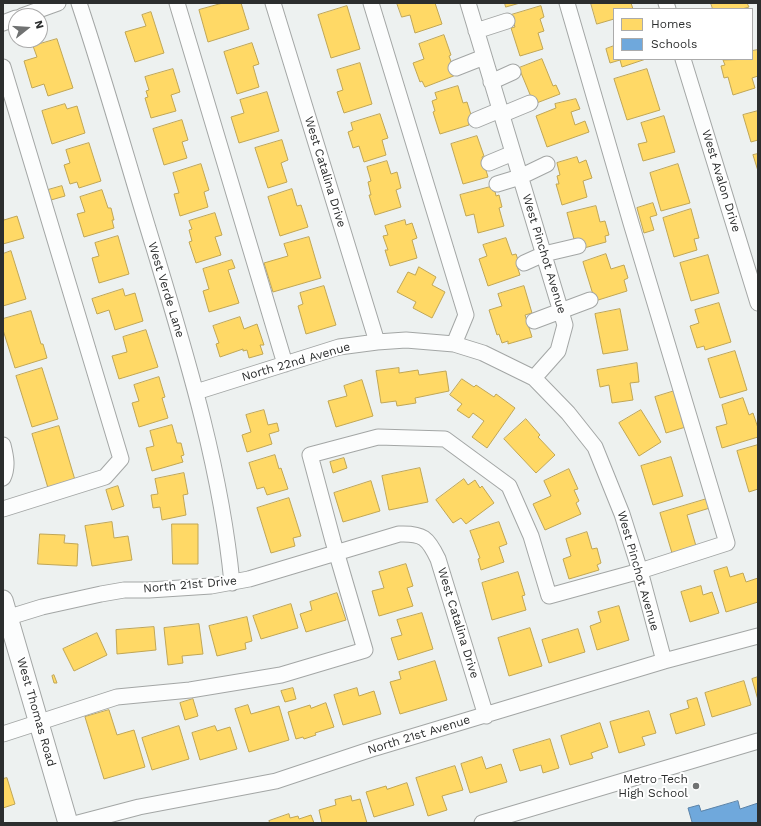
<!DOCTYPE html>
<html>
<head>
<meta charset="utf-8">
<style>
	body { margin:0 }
	#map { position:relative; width:761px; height:826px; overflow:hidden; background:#edf1f0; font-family:"Work Sans",sans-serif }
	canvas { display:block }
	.frame { position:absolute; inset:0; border:4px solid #2c2e2e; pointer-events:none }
	.legend { position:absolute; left:613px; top:8px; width:140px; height:52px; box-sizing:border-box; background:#fff; border:1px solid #ababab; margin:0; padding:5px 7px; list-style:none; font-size:12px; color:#2c2e2e }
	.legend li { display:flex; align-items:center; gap:8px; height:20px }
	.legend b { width:20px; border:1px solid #ababab }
	.north { position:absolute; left:8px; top:8px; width:40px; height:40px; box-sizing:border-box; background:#fff; border:1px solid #ababab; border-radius:50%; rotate:73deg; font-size:11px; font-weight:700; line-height:16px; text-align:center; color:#2c2e2e }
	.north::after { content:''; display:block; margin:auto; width:14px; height:18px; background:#707272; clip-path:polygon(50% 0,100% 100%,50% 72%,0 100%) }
</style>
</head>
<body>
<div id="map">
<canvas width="761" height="826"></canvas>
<div class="frame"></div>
<ul class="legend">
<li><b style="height:11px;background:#ffd966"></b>Homes</li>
<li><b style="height:11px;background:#6fa8dc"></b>Schools</li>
</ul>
<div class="north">N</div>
</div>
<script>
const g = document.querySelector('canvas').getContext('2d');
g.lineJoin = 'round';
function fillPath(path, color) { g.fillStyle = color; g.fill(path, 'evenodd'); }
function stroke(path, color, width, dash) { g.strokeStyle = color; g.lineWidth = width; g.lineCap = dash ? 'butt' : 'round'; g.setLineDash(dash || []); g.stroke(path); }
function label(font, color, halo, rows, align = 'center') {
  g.font = font + ' "Work Sans",sans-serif'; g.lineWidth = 4; g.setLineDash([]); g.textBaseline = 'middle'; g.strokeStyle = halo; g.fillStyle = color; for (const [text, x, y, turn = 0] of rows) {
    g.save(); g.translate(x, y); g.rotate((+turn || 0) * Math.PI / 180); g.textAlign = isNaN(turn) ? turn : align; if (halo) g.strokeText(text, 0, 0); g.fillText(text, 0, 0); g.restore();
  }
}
const homes = new Path2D(`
	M223 3H241L249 29 208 42 199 10Z
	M397 3H435L442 24 415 33 410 15 402 17Z
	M505 3H520L506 7Z
	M591 3H631L633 9H614V19L597 24Z
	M711 3H747L749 7 742 9H713Z
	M347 6 360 49 331 58 318 15Z
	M541 6 544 17 540 19 544 31 538 33 543 49 520 56 511 28 515 27 511 15Z
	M151 12 164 53 135 62 125 32 146 26 142 15Z
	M444 35 451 55 449 56 456 75 425 87 422 81 420 82 413 63 424 59 419 44Z
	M57 39 73 88 48 96 44 84 32 88 24 61 37 57 33 46Z
	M252 43 259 64 253 66 259 87 237 94 224 52Z
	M614 46V59H646L622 67 620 60 610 63 606 49Z
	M758 50V76L752 78 755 88 733 95 728 77 724 78 721 66 725 65 723 60 752 59V51Z
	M542 59 553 86 556 85 560 94 534 104 519 68Z
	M360 63 372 104 344 113 337 92 343 90 337 70Z
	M173 69 180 92 171 95 176 111 151 118 145 98 148 97 146 91 149 90 145 77Z
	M647 69 660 110 627 120 614 79Z
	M458 86 463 103 467 102 472 118 468 119 469 125 440 134 433 112 435 111 432 101 437 99 435 93Z
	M267 92 279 131 239 143 231 117 244 113 240 100Z
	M576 99 580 109 571 112 575 125 585 121 589 132 547 147 536 116 556 108 555 104Z
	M65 104 67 109 77 106 85 133 52 144 42 111Z
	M758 111V140L751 142 743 115Z
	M380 114 388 138 382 140 386 155 364 162 359 146 353 148 348 132 353 130 351 123Z
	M664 116 675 152 643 161 638 144 647 142 641 123Z
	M182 120 188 140 182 142 187 158 164 165 153 129Z
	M477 136 484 156 482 157 488 177 463 184 451 144Z
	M282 140 288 160 281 163 287 182 268 188 255 148Z
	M89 143 101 181 79 188 77 182 70 184 64 165 70 163 66 150Z
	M758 154V171L753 155Z
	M577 157 579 163 586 160 592 178 583 181 587 197 562 205 556 184H559L557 176 560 175 557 163Z
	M387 161 391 174 397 172 401 188 396 190 401 207 375 215 369 195H371L368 182 371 181 367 167Z
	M201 164 209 190 204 192 208 207 180 216 174 194 179 193 173 173Z
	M678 164 690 203 661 211 650 173Z
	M62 186 65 196 51 200 48 190Z
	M494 186 496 196 499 195 502 207 499 208 504 226 478 233 474 214 466 216 460 195Z
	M292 189 297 206 301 205 308 227 280 236 268 197Z
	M102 190 108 208H111L114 220H112L114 228 84 237 77 214 85 212 80 197Z
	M653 203 657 215 650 217 654 230 644 233 637 208Z
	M596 206 600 222 605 221 609 235 605 236 606 242 584 248 575 243 567 213Z
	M691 209 699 238 694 239 697 250 674 257 663 218Z
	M215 213 222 235 215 237 221 255 196 263 189 242 192 241 189 230 192 229 189 221Z
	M3 216 4 220 17 216 24 238 3 244Z
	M405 220 406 225 412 223 417 238 412 240 417 258 390 266 385 250H388L383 236 388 235 385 226Z
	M118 236 129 274 99 283 92 258 99 256 95 243Z
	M309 237 321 278 273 292 264 263 288 256 284 244Z
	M506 238 512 255 516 254 520 266H517L520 275 488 286 479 259 487 256 483 245Z
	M11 251 26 299 3 306V254Z
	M606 254 611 269 624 265 628 278 624 280 627 291 595 301 583 262Z
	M708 255 719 293 691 301 680 263Z
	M232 260 235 268 228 270 239 303 209 312 203 291 209 289 203 269Z
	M419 267 436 277 432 285 445 292 432 318 413 308 416 302 397 292 408 272 415 275Z
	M324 286 336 325 306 334 298 306 303 304 300 293Z
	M524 286 532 313 525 315 532 337 508 344V341L502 343 499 334 497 335 489 310 502 306 498 294Z
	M123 289 125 296 135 293 143 321 115 330 109 310 97 314 92 299Z
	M719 303 731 342 705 350 704 346 697 348 690 326 699 323 695 310Z
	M620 309 628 350 603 354 595 314Z
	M31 311 41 344H43L47 358 15 368 3 330V319Z
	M240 317 244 329 257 324 264 345H260L263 354 249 358 247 350 243 351V349L220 357 216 344 219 343 213 326Z
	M146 330 158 367 119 379 112 356 127 352 123 337Z
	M735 351 747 390 720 398 708 359Z
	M637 363 639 382 630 383 633 400 612 403 609 385 600 387 597 370Z
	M42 368 58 419 32 427 16 376Z
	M399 368V373L418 370 419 375 446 371 449 391 415 398 416 403 397 406 396 401 381 403 376 371Z
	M159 377 165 397 162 398 168 418 139 427 132 403 139 401 134 385Z
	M462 379 474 387 476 385 494 397 496 394 515 408 487 448 472 437 484 421 473 413 469 418 457 410 462 404 450 395Z
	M362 380 373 416 336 427 328 401 347 396 344 386Z
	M678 390 689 426 666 433 655 397Z
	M743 398 749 415 753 413 758 428V437L722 448 716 427 727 424 722 405Z
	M264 410 268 425 277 423 279 431 269 434 272 444 247 452 242 435 251 432 246 415Z
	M641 410 661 442 639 456 619 423Z
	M526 419 540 435 538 437 555 455 536 473 504 439Z
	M172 425 177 443H181L184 455 181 456 183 462 152 471 146 448 154 446 150 431Z
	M59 426 75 480 48 488 32 434Z
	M758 445V489L749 492 737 451Z
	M275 455 279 469 281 468 288 489 267 495 264 487 257 489 249 463Z
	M671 457 683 496 653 505 641 466Z
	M344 458 347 468 333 473 330 462Z
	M420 468 428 502 389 510 382 476Z
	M569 469 578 489 574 490 579 501 576 503 581 514 545 530 533 504 551 496 544 481Z
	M184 473 188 494 183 495 186 515 162 520 160 507 153 508 151 495 158 494 155 479Z
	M464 479 468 485 475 480 480 488 482 486 494 503 466 524 461 518 453 523 436 500Z
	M371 481 380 511 343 522 334 493Z
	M118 486 124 506 112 510 106 490Z
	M289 498 301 536 293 538 295 546 271 553 257 508Z
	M710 498 713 507 687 515 696 546 672 553 660 513Z
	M112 522 114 538 128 536 132 560 92 566 85 526Z
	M499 522 507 544 499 547 504 562 481 570 478 559 480 558 470 531Z
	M172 524H198V564H173Z
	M587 532 592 549 597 548 601 563 597 565 599 570 569 579 563 559 571 556 566 539Z
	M40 534 65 535 64 543 78 544 77 566 38 564Z
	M406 564 413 586 407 588 413 606 379 616 372 591 384 588 379 572Z
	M727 567 730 577 743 573 746 582 758 578V602L726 612 714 571Z
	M518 572 525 595 522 596 526 610 492 620 482 583Z
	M701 586 703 595 712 592 719 613 690 622 681 592Z
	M337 593 346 620 306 632 300 614 312 610 310 602Z
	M291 604 298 628 261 639 253 616Z
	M619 606 629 640 597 650 590 626 601 622 598 612Z
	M422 613 433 649 398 660 391 638 402 635 397 620Z
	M247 617 252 641 245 643 246 649 217 656 209 626Z
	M199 624 203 654 182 656 183 663 168 665 164 628Z
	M154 627 156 650 117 654 116 630Z
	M530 628 542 666 509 676 498 638Z
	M578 629 585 652 549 663 542 640Z
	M97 633 107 655 74 671 63 649Z
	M435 661 447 700 400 714 390 682 401 679 399 672Z
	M54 675 57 683H54L52 676Z
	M758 677V700L752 679Z
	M744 681 751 705 712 717 705 693Z
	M293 688 296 699 285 702 281 691Z
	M357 688 359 696 374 691 381 714 343 725 334 695Z
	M697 698 705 725 676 734 670 714 689 708 687 701Z
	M193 699 198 716 185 720 180 703Z
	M326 703 334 727 315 733 316 735 304 739 303 737 296 739 288 712 310 705 311 708Z
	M248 705 251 714 279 706 289 740 249 752 235 709Z
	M109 710 117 735 134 730 145 767 104 779 85 717Z
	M649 711 656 733 642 737 645 745 619 753 610 722Z
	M600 723 608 747 591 753 593 758 570 765 561 736Z
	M179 726 189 759 152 770 142 738Z
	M215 726 217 731 230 727 237 749 200 760 192 733Z
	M550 739 559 768 543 773 541 765 520 771 513 750Z
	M482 757 486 769 501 764 507 782 470 793 461 764Z
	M455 766 463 790 442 796 447 810 428 816 416 778Z
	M7 778 15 804 3 808V779Z
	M407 783 414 805 374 817 366 792 386 786 387 789Z
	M351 796 352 801 360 799 367 823H322L319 810 336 805 335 800Z
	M289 814 290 818 298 816 299 819 311 815 314 823H270L269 821Z`);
fillPath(homes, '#ffd966');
stroke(homes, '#c0a655', 1);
const schools = new Path2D(`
	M738 801 740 809 758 803V823H691L692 822 688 808 699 805 701 811Z`);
fillPath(schools, '#6fa8dc');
stroke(schools, '#5b83a8', 1);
const minor = new Path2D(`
	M79 3C106 84 129 167 154 248 187 358 221 468 232 583
	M177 3 285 364
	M273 3 377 342
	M371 3 466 315 454 344
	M468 3 565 325 558 351 534 378 568 413 595 447 622 514 640 571 664 661
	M666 3 668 9
	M22 16 58 3
	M3 23 16 18
	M476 31 507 21
	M683 59 758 303
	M3 67 121 459 105 477 3 509
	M456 68 484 57
	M491 82 513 72
	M501 115 530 103
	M476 120 500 110
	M489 163 513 153
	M497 184 520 177 547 164
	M524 263 544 254 578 246
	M534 321 590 300
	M196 392 339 347 377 342 406 340 454 344 483 353 534 378
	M3 445C6 457 8 467 3 478
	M3 619 42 607 101 594 124 590H149L211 586 249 579 399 534C423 533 428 538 438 559L486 716
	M3 734 117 697 190 690 281 675 365 650 333 541 310 455 378 437 445 439 509 486 531 536 549 596 640 571 727 543 631 223 567 3
	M78 823 139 807 276 781 375 748 664 661 758 636
	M482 823 758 741`);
const major = new Path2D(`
	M3 600 68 823`);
stroke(minor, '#a3a6a5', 17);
stroke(major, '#a3a6a5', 21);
stroke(minor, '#fcfdfd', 15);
stroke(major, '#fcfdfd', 19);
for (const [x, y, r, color] of [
	[696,786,4,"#707272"]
]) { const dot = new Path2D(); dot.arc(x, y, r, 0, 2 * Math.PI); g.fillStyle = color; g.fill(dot); stroke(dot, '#fff', 1.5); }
label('12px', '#2c2e2e', '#fff', [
	["West Catalina Drive",325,172,73],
	["West Avalon Drive",721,181,73],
	["West Pinchot Avenue",544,254,73],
	["West Verde Lane",166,290,73],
	["North 22nd Avenue",296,362,-16],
	["West Pinchot Avenue",638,571,74],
	["North 21st Drive",190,585,-5],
	["West Catalina Drive",458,623,73],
	["West Thomas Road",36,712,74],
	["North 21st Avenue",419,735,-17]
]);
label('12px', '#2c2e2e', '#fff', [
	["Metro Tech",688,779],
	["High School",688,793]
], 'right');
</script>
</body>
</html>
